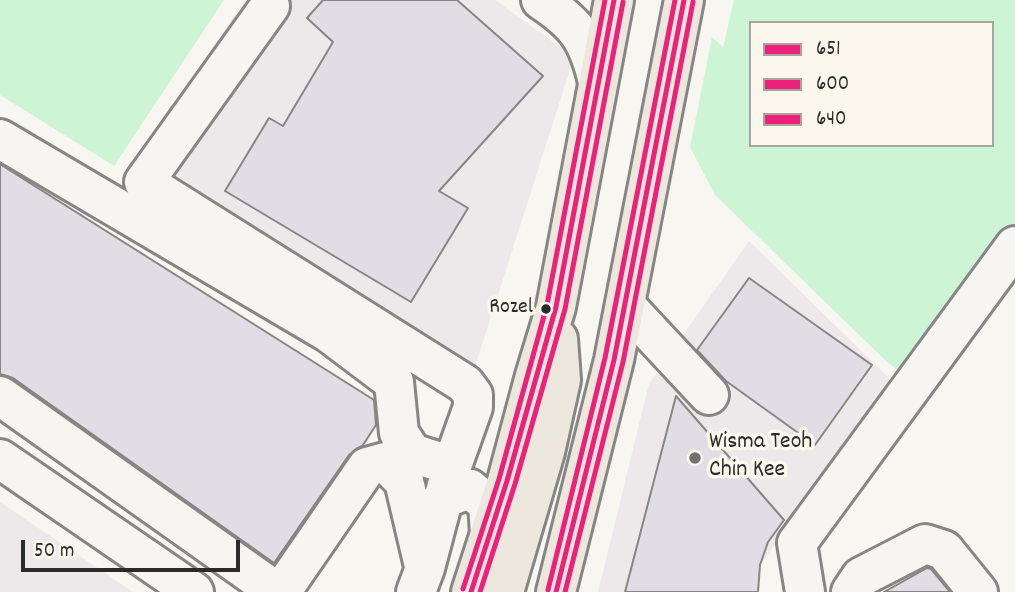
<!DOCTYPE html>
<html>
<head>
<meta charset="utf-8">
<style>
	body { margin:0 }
	#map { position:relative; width:1015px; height:592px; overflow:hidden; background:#f8f6f0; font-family:Dekko,sans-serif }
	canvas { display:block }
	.legend { position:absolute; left:749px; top:21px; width:245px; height:126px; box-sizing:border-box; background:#fbf7ec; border:2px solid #a8a59f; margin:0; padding:9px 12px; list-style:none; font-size:21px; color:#2b2b2b }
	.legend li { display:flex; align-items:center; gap:14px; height:35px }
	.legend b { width:35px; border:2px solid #a8a59f }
	.scale { position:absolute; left:21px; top:540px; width:219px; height:32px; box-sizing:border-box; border:4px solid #2b2b2b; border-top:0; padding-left:9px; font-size:21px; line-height:24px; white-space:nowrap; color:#2b2b2b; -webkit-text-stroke:5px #fbf7ec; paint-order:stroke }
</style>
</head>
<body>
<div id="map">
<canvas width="1015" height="592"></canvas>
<ul class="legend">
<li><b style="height:9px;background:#ed207b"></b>651</li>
<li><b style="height:9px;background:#ed207b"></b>600</li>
<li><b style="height:9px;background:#ed207b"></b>640</li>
</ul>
<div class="scale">50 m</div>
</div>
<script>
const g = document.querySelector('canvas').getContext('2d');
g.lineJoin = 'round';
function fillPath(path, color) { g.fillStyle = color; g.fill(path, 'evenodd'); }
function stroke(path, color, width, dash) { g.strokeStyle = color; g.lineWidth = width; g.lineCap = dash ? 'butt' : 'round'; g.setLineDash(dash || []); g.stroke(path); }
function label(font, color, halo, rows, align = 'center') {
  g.font = font + ' Dekko,sans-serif'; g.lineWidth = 7; g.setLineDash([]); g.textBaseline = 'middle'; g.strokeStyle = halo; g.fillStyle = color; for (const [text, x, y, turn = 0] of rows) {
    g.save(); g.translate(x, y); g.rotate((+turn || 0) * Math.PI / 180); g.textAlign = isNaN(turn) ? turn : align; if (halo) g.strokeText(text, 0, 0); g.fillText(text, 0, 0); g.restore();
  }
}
fillPath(new Path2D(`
	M245 0H495L574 57 474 370 123 179Z
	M749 241 891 380 741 592H598L649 384Z
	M0 502 133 592H0Z`), '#ede8e9');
fillPath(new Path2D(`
	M0 0H224L114 166 0 95Z
	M734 0H1015V227L908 378 887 362 715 195 690 147 712 37 723 47ZM751 23H992V145H751Z`), '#cdf4d5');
const building = new Path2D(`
	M323 0H457L543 76 439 191 468 208 411 302 225 191 269 118 283 126 333 42 307 18Z
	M0 164 374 400 376 425 363 445 349 455 274 563 13 378 0 374Z
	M749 278 872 365 815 445 726 381 697 350Z
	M676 396 784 520 768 542 760 565 758 592H625Z
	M927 568 931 569 950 592H884Z`);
fillPath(building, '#e1dde4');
stroke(building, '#878684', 2);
const minor = new Path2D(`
	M541 0C577 24 588 39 598 82
	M270 6 144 182 465 384 473 395V407L452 466 425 568 416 592
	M0 139 329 333 394 382 399 433 412 453 452 466
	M625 305 709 395
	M0 396 277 592
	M0 459 194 592
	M442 499 470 489 488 504 490 534
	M281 592 367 467 385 462 404 481 423 562
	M805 592 797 543 1015 246
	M851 592 861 577 925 544 944 550 978 592`);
const major = new Path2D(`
	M471 592 507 481 535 376 556 307 614 0
	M504 592 545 452 561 380 558 339
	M556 592 614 360 684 0`);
stroke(minor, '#878684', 44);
stroke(major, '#878684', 44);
stroke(minor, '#f6f5f1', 38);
stroke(major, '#ede8dd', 38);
stroke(new Path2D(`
	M471 592 507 481 556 307 614 0
	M556 592 614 360 684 0`), '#ed207b', 5);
stroke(new Path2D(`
	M480 592 515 484 565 309 623 2
	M565 592 623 362 693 2`), '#ed207b', 5);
stroke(new Path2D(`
	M463 589 499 479 547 305 605 0
	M548 590 605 358 675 0`), '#ed207b', 5);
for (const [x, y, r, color] of [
	[546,309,6,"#2b2b2b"],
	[695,458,7,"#737270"]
]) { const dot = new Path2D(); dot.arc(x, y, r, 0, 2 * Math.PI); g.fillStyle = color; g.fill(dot); stroke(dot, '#fbf7ec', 2.5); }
label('22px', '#2b2b2b', '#fbf7ec', [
	["Rozel",533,309]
], 'right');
label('24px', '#2b2b2b', '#fbf7ec', [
	["Wisma Teoh",709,444],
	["Chin Kee",709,472]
], 'left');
</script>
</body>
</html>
